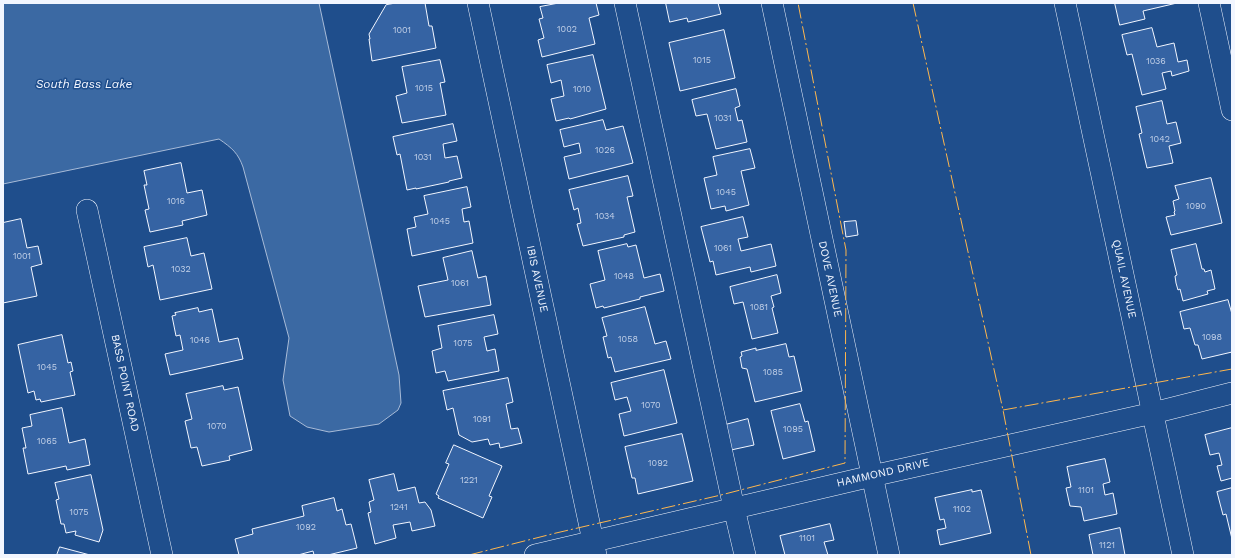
<!DOCTYPE html>
<html>
<head>
<meta charset="utf-8">
<style>
	body { margin:0 }
	#map { position:relative; width:1235px; height:558px; overflow:hidden; background:#1f4e8c; font-family:"Work Sans",sans-serif }
	canvas { display:block }
	.frame { position:absolute; inset:0; border:4px solid #f2f6ff; pointer-events:none }
</style>
</head>
<body>
<div id="map">
<canvas width="1235" height="558"></canvas>
<div class="frame"></div>
</div>
<script>
const g = document.querySelector('canvas').getContext('2d');
g.lineJoin = 'round';
function fillPath(path, color) { g.fillStyle = color; g.fill(path, 'evenodd'); }
function stroke(path, color, width, dash) { g.strokeStyle = color; g.lineWidth = width; g.lineCap = dash ? 'butt' : 'round'; g.setLineDash(dash || []); g.stroke(path); }
function label(font, color, halo, rows, align = 'center') {
  g.font = font + ' "Work Sans",sans-serif'; g.lineWidth = 3; g.setLineDash([]); g.textBaseline = 'middle'; g.strokeStyle = halo; g.fillStyle = color; for (const [text, x, y, turn = 0] of rows) {
    g.save(); g.translate(x, y); g.rotate((+turn || 0) * Math.PI / 180); g.textAlign = isNaN(turn) ? turn : align; if (halo) g.strokeText(text, 0, 0); g.fillText(text, 0, 0); g.restore();
  }
}
const water = new Path2D(`
	M3 3H319L399 375 401 403 398 410 379 424 329 432 307 427 290 416 283 380 289 338 243 167C238 153 232 148 219 139L3 184Z`);
fillPath(water, '#3b69a3');
stroke(water, '#a8bbd7', 1);
const building = new Path2D(`
	M396 3H425L429 26H432L436 48 372 61 369 39H370L369 34 386 5Z
	M559 3H596L599 15 589 18 595 44 542 57 538 40 544 38 539 19 543 18 540 7Z
	M666 3H718L721 14 688 22 687 18 670 22Z
	M1115 3H1177L1143 11 1145 19 1120 25Z
	M1152 28 1157 47 1174 43 1178 62 1187 60 1189 71 1172 76 1171 71 1162 73 1166 89 1142 95 1132 54 1127 55 1122 35Z
	M724 30 735 78 680 91 669 43Z
	M593 55 606 109 570 119 569 118 556 121 551 99 564 96 561 80 551 83 547 65Z
	M440 60 445 82 440 83 446 115 402 123 396 96 407 93 402 67Z
	M736 89 740 106 735 108 738 121 742 120 747 142 716 149 707 114 696 116 692 100Z
	M1162 101 1167 124 1176 122 1181 143 1169 146 1173 163 1147 168 1139 134 1142 133 1136 107Z
	M603 120 606 130 623 126 633 163 569 179 564 157 581 153 579 143 564 147 560 130Z
	M453 124 457 141 443 144 445 158 457 156 462 178 449 181V182L416 189V188L407 190 400 154 397 155 393 137Z
	M750 149 755 168 741 171 749 205 726 211 725 206 711 209 704 178 717 175 713 157Z
	M181 163 187 193 202 190 207 215 182 221 183 225 150 232 145 210 149 209 144 185H147L144 171Z
	M628 176 633 196 627 197 635 232 624 235V237L583 246 577 224 581 223 578 208 574 210 569 190Z
	M1211 178 1222 223 1171 235 1166 217 1175 215 1174 212 1175 211 1173 201 1179 199 1175 186Z
	M467 187 471 207 462 209 464 222 469 221 473 243 412 256 407 229 416 227 414 217 428 214 424 196Z
	M743 217 748 237 738 239 741 251 771 244 776 266 751 272 750 267 716 275 713 261 710 262 701 227Z
	M21 219 27 248 38 246 42 264 31 267 37 296 3 303V223Z
	M856 221 858 235 846 237 844 222Z
	M187 238 191 256 204 253 212 289 160 300 153 265 148 267 144 247Z
	M627 244 628 247 636 245 644 278 660 274 664 291 640 297V299L604 308 603 306 596 308 590 284 605 280 598 251Z
	M1196 244 1202 269H1204L1205 272 1211 270 1215 289 1207 291 1208 294 1183 301 1180 289 1178 290 1176 283 1175 276 1177 275 1171 250Z
	M472 251 478 278 486 276 491 305 425 317 418 286 448 280 443 258Z
	M777 275 781 293 771 296 774 307 772 308 778 333 752 339 743 302 734 304 730 287Z
	M1228 300 1232 314V352L1202 359 1198 345H1195L1190 328 1184 329 1180 312Z
	M645 307 655 344 666 341 671 359 615 372 611 357 608 358 603 337 607 336 602 318Z
	M198 308 199 312 212 309 219 342 238 338 243 359 170 375 165 354 183 350 180 335 176 336 172 316 176 315 175 313Z
	M494 315 498 334 484 337 487 351 495 349 499 371 448 381 445 371 436 373 432 351 442 348 438 326Z
	M62 335 68 363 71 362 73 371 70 372 75 395 41 402 40 399 36 400 34 391 28 393 18 345Z
	M786 344 789 357 794 356 802 391 755 402 747 369 742 368 740 357 742 356 741 352 756 348V350Z
	M664 370 677 423 624 436 619 414 631 411 627 397 615 400 611 383Z
	M508 378 513 402 506 404 511 429 518 428 522 443 500 448 499 443 490 445 488 439 472 442 459 435 453 408 447 410 443 391Z
	M223 386 224 390 238 387 252 450 229 456 230 460 202 466 197 447 191 448 185 421 192 419 186 394Z
	M800 404 805 422 808 421 815 451 783 459 771 411Z
	M62 408 69 443 85 439 90 465 67 470 66 466 28 474 23 448H26L22 428 32 426 30 415Z
	M748 419 754 445 731 450 725 425Z
	M1232 428V478L1221 481 1217 466 1222 465 1219 453 1210 455 1205 435Z
	M682 434 693 481 638 494 635 478H632L625 447Z
	M454 445 502 466 489 496 492 497 483 518 438 498 439 496 436 494 449 464 446 463Z
	M1105 459 1110 482 1103 484 1105 495 1113 493 1117 514 1084 521 1081 507 1070 506 1066 488 1071 487 1067 467Z
	M394 474 398 491 415 487 419 503 425 502 431 510 435 526 412 531 410 522 393 525 396 538 375 544 368 513 371 512 369 502 374 500 369 480Z
	M91 475 103 530 99 542 75 535 76 531 66 533 64 524H61L56 500 59 499 55 483Z
	M1232 488V539L1226 514 1223 515 1217 492Z
	M972 490V492L981 490 991 533 940 545 937 530 946 528 944 519 940 520 935 498Z
	M334 498 337 511 342 509 346 525 351 524 357 548 328 555H314L313 551 298 555H239L235 539 253 534 252 529 304 516 302 506Z
	M830 524 834 540 824 542 828 555H785L780 536Z
	M1120 528 1125 555H1093L1089 535Z
	M60 547 90 555H57Z`);
fillPath(building, '#3563a3');
stroke(building, '#f2f6ff', 1);
const minor = new Path2D(`
	M478 3 596 555
	M625 3 734 508 745 555
	M772 3 889 555
	M1065 3 1183 555
	M1209 3 1232 110
	M87 210 162 555
	M535 555 872 476 1153 413 1232 393`);
stroke(minor, '#f2f6ff', 22);
stroke(minor, '#1f4e8c', 21);
stroke(new Path2D(`
	M913 3 1003 410 1031 555
	M1003 410 1232 369
	M469 555 556 533 721 495 845 463 846 250 798 3`), '#ffb74d', 1, [14, 3, 2, 3]);
label('9px', '#c3d1e8', null, [
	["1002",567,29],
	["1001",402,30],
	["1015",702,60],
	["1036",1156,61],
	["1015",424,88],
	["1010",582,89],
	["1031",723,118],
	["1042",1160,139],
	["1026",605,150],
	["1031",423,157],
	["1045",726,192],
	["1016",176,201],
	["1090",1196,206],
	["1034",605,216],
	["1045",440,221],
	["1061",723,248],
	["1001",22,256],
	["1032",181,269],
	["1048",624,276],
	["1061",460,283],
	["1081",759,307],
	["1098",1212,337],
	["1058",628,339],
	["1046",200,340],
	["1075",463,343],
	["1045",47,367],
	["1085",773,372],
	["1070",651,405],
	["1091",482,419],
	["1070",217,426],
	["1095",793,429],
	["1065",47,441],
	["1092",658,463],
	["1221",469,480],
	["1101",1086,490],
	["1241",399,507],
	["1102",962,509],
	["1075",79,512],
	["1092",306,527],
	["1101",807,538],
	["1121",1107,545]
]);
label('11px', '#f2f6ff', '#1f4e8c', [
	["IBIS AVENUE",537,279,78],
	["DOVE AVENUE",830,279,78],
	["QUAIL AVENUE",1124,279,78],
	["BASS POINT ROAD",125,383,78],
	["HAMMOND DRIVE",883,473,-13]
]);
label('italic 12px', '#f2f6ff', '#1f4e8c', [
	["South Bass Lake",84,84]
]);
</script>
</body>
</html>
